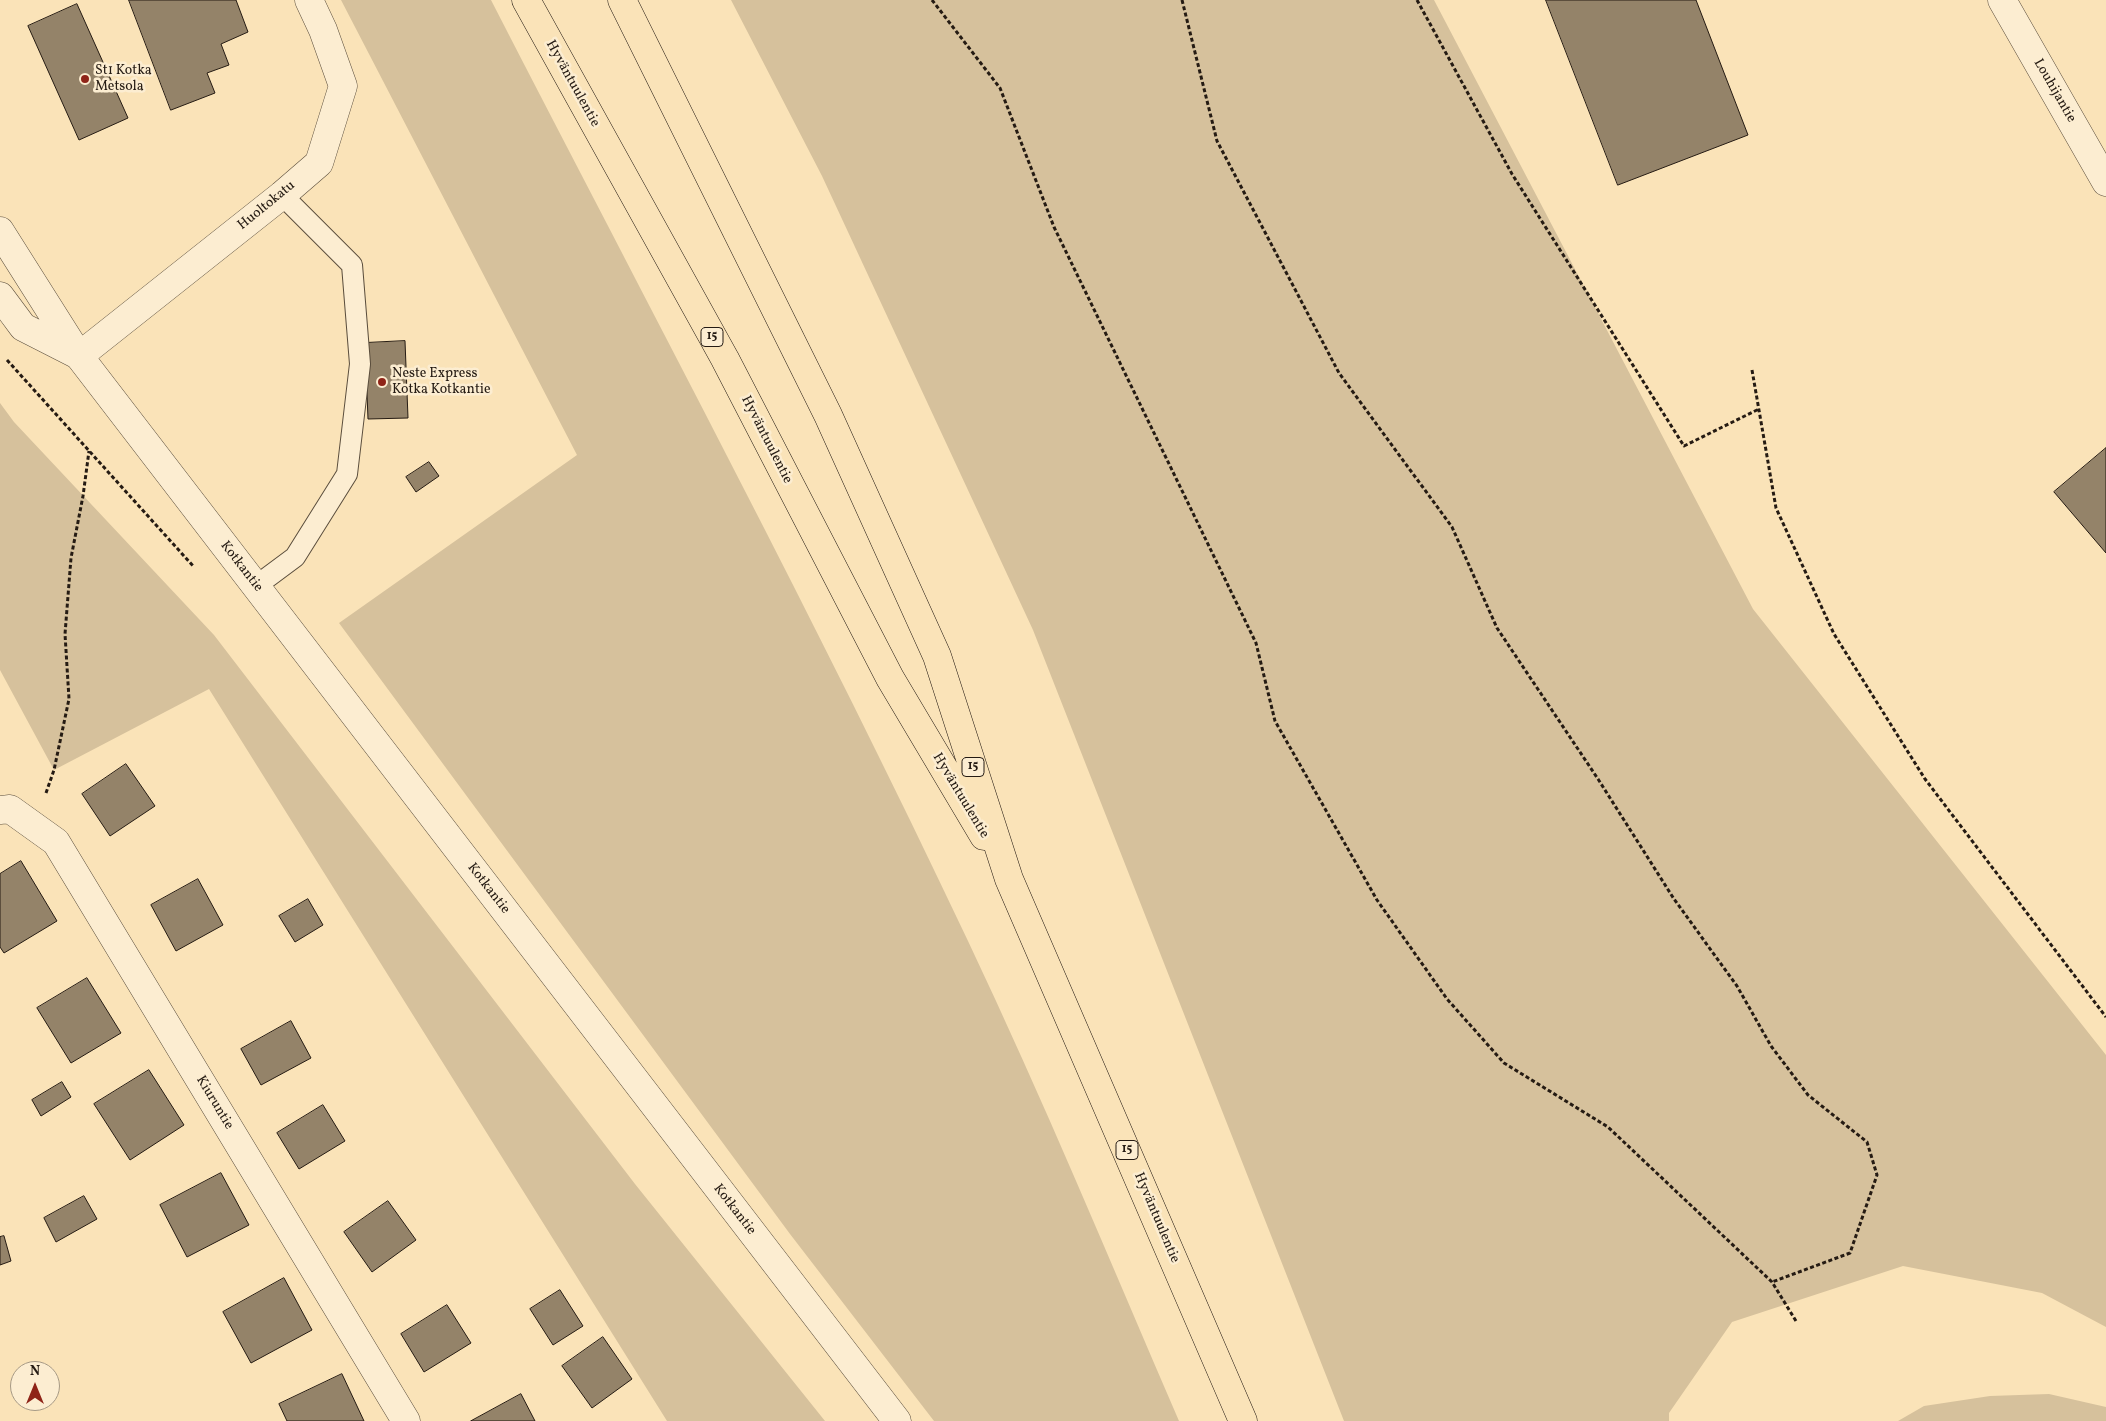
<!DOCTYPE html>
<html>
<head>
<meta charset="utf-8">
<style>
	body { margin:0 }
	#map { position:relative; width:2106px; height:1421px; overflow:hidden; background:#fae3b8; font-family:Vollkorn,serif }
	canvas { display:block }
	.north { position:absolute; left:10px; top:1361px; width:50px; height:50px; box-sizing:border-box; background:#fcedd1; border:1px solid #a69985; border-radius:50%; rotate:0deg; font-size:14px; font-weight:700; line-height:20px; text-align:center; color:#251b13 }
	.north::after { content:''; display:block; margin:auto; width:18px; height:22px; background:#8f2418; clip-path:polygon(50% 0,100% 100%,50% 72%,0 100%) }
</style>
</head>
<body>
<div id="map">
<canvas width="2106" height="1421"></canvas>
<div class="north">N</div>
</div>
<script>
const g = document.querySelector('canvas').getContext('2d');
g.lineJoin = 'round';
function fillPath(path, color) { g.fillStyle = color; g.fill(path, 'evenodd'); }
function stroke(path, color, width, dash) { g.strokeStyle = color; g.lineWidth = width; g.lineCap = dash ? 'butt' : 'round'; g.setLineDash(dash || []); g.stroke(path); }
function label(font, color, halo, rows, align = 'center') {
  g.font = font + ' Vollkorn,serif'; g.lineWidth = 5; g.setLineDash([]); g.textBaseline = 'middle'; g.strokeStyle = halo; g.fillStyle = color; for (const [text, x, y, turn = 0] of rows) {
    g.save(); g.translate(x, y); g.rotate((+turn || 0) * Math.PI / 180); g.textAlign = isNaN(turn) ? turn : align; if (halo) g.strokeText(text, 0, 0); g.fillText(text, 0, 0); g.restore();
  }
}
fillPath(new Path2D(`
	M341 0H491C652 313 818 623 968 941 1043 1099 1110 1261 1179 1421H934L790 1234 339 623 577 455Z
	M731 0H1434L1753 609 2106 1055V1327L2042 1293 1903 1266 1732 1322 1669 1413V1421H1344L1033 630 822 176Z
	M0 403 14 422 214 635 635 1184 825 1421H667L209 689 54 770 0 670Z
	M2049 1394 2106 1407V1421H1898L1924 1406 1990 1396Z`), '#d6c19c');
const building = new Path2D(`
	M129 0H236L248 32 221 44 229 65 207 73 215 93 171 110Z
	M1546 0H1696L1748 135 1618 185Z
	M77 4 128 118 79 140 28 26Z
	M405 341 408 418 368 419 365 343Z
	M2106 448V553L2054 492Z
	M429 462 439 476 416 492 406 477Z
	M126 764 155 806 110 836 82 794Z
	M21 861 57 921 4 953 0 947V874Z
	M198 879 223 925 176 951 151 905Z
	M308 899 323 925 295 942 279 916Z
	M87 978 121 1033 71 1063 37 1008Z
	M291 1021 311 1058 261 1085 241 1049Z
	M149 1070 184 1125 130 1160 94 1104Z
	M62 1082 71 1097 41 1116 32 1100Z
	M323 1105 345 1141 299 1169 277 1133Z
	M221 1173 249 1225 187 1257 160 1205Z
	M84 1196 97 1219 56 1242 44 1218Z
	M388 1201 416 1240 372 1272 344 1232Z
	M4 1236 11 1261 0 1265V1237Z
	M284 1278 312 1330 251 1363 223 1312Z
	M560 1290 583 1326 553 1345 530 1309Z
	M447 1305 471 1343 424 1372 401 1334Z
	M603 1337 632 1379 592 1408 562 1366Z
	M342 1374 364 1421H287L279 1404Z
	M521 1394 535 1421H471Z`);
fillPath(building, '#948369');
stroke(building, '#251b13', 1);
const service = new Path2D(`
	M256 586 295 557 347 474 360 364 352 265 282 195`);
const minor = new Path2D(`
	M2002 0 2106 182
	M79 356 282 195 319 163 343 86 323 30 309 0
	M0 810 10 809 56 842 406 1421`);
const tertiary = new Path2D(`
	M0 231 79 356 897 1421
	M0 296 23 327 78 355`);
const trunk = new Path2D(`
	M526 0 725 359 890 678 984 836
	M622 0 828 415 937 656 1009 879 1243 1421`);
stroke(service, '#5a4d3c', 22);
stroke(minor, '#5a4d3c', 29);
stroke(tertiary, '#5a4d3c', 29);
stroke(trunk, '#251b13', 29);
stroke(new Path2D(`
	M932 0 1000 88 1054 227 1256 643 1275 721 1377 900 1447 999 1504 1063 1608 1127 1772 1282 1796 1321
	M1182 0 1217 141 1339 373 1452 527 1497 628 1598 779 1674 899 1737 986 1771 1046 1808 1095 1867 1142 1877 1175 1850 1253 1772 1282
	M1417 0 1512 174 1684 446 1759 409
	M7 360 194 567
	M1752 370 1776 508 1834 634 1925 779 2106 1017
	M46 793 54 770 69 699 65 634 71 558 83 496 89 451`), '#251b13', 3, [4, 2.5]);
stroke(service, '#fcedd1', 20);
stroke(minor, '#fcedd1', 28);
stroke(tertiary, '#fcedd1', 28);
stroke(trunk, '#fae3b8', 28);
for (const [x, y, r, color] of [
	[85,79,5,"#8f2418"],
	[382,382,5,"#8f2418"]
]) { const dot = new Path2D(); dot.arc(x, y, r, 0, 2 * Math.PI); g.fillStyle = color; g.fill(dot); stroke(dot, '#fcedd1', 2); }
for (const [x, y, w] of [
	[712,337,22],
	[973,767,22],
	[1127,1150,22]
]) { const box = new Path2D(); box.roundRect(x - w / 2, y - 9.5, w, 19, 4); g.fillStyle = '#fcedd1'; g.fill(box); stroke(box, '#251b13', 1); }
label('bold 12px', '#251b13', null, [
	["15",712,337],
	["15",973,767],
	["15",1127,1150]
]);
label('14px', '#251b13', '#fcedd1', [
	["St1 Kotka",95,71],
	["Metsola",95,87],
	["Neste Express",392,374],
	["Kotka Kotkantie",392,390]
], 'left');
label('14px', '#251b13', '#fcedd1', [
	["Hyväntuulentie",572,84,61],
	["Louhijantie",2054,91,60],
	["Huoltokatu",267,206,-39],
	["Hyväntuulentie",766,440,63],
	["Kotkantie",241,567,52],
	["Hyväntuulentie",960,796,59],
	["Kotkantie",488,889,52],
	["Kiuruntie",214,1103,59],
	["Kotkantie",734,1210,52],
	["Hyväntuulentie",1156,1218,67]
]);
</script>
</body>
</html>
